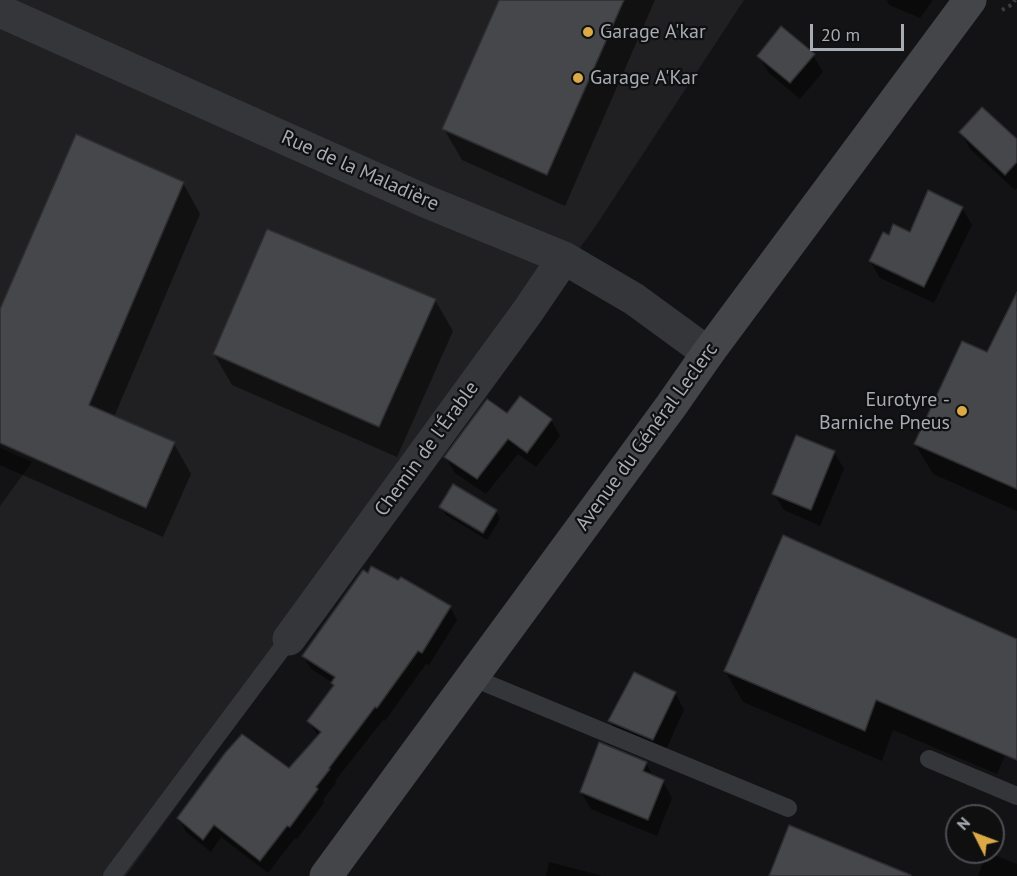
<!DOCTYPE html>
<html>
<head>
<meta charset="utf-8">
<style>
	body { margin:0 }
	#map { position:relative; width:1017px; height:876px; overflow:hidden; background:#131315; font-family:"PT Sans",sans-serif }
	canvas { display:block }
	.north { position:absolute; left:945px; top:804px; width:60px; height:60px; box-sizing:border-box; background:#0f0f10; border:2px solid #4c4d52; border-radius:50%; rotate:312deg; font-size:16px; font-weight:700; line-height:24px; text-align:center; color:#a7abb4 }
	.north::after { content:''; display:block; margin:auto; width:21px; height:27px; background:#dba945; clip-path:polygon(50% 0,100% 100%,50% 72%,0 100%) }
	.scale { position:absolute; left:810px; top:24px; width:94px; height:27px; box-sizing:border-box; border:3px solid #a7abb4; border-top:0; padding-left:8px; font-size:18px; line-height:21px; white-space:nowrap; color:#a7abb4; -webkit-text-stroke:4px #0f0f10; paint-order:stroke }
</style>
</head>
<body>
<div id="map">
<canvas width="1017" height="876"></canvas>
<div class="north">N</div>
<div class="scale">20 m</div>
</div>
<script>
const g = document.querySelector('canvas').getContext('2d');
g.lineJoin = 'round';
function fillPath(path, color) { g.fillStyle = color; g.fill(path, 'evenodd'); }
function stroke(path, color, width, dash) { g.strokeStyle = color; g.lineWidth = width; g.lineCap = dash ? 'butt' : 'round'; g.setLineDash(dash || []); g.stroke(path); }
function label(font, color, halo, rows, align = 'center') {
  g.font = font + ' "PT Sans",sans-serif'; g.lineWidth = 4.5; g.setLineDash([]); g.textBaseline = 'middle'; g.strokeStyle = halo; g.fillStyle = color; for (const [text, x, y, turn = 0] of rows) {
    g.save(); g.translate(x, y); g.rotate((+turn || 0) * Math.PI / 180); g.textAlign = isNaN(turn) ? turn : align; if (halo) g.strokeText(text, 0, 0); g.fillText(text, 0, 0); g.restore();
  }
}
fillPath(new Path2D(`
	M0 0H744L595 227 126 876H0V506L32 462 0 448Z`), '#202022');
fillPath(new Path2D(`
	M500 0H655L565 206 462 160 444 129Z
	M887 0H933L920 18 889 5Z
	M813 55 823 72 800 99 769 73 759 56Z
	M961 133 1017 141V188L1015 190 970 149Z
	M183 183 200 214 114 417 174 444 191 474 163 537 0 465V312Z
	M962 208 972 225 934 303 880 278 870 261 910 234Z
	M435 300 453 331 397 457 232 385 214 354Z
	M1017 301V511L933 474 915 444 987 354Z
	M507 415 551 420 560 436 536 467 518 454 486 494 455 473 446 458Z
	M834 452 844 469 820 526 784 510 774 494Z
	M441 507 496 511 500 519 487 540 446 515Z
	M450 607 457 620 429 665 426 664 385 721 383 720 335 781 336 783 323 800 324 803 297 839 295 838 268 873 221 837 211 852 186 832 179 818 289 770 319 737 309 722 335 687 333 683 311 669 303 656Z
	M1017 641V735L1014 734 997 774 893 730 882 761 743 702 725 671Z
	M675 693 684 710 663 756 619 738 610 721Z
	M646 763 654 778 663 782 672 798 657 836 591 809 581 792Z
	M987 852 1017 864V876H978Z
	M549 862 600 875 601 876H546Z`), '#0007');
const building = new Path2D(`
	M499 0H624L547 175 442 129Z
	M781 26 815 54 790 83 757 56Z
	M982 107 1017 139V162L1005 175 959 132Z
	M76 134 184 182 89 405 175 442 146 508 0 443V309Z
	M928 190 963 207 924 287 869 261 883 232 889 235 893 224 910 232Z
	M267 229 436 299 379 427 213 354Z
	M1017 292V489L914 444 962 341 987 352Z
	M520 396 552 419 527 453 508 439 477 479 444 457 487 399 507 413Z
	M796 435 835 451 811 510 772 494Z
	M453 484 497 510 483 533 439 507Z
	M783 535 1017 639V760L876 700 865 731 724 671Z
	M371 566 398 580 401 577 451 606 422 653 418 651 377 708 375 707 329 768 330 769 316 787 318 789 290 827 287 826 260 861 214 825 203 840 177 818 225 753 242 734 289 768 321 732 307 721 334 685 331 683 335 677 302 656 363 570 368 573Z
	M634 672 676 692 653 740 608 721Z
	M599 742 647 762 643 771 664 780 648 820 580 792Z
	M789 825 911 875 910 876H769Z`);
fillPath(building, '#46474a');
stroke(building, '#2e2e31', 1.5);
stroke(new Path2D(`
	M1002 10 1013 4 1015 0`), '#3b3d40', 4, [3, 4.5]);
stroke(new Path2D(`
	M471 677 788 808
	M929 759 1017 796
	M112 876 289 639`), '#353639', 18);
stroke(new Path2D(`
	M0 11 425 201 564 258 634 299 708 353
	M289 639 528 311 564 258`), '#353639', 33);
stroke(new Path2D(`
	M326 876 671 406 708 353 970 0`), '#434549', 33);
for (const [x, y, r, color] of [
	[588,32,6,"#dba945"],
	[578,78,6,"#dba945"],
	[962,411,6,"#dba945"]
]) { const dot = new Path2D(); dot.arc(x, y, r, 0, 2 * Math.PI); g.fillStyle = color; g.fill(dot); stroke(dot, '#0f0f10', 2); }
label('20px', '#a7abb4', '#0f0f10', [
	["Garage A'kar",600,32],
	["Garage A'Kar",590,78],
	["Eurotyre -",950,400,"right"],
	["Barniche Pneus",950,423,"right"]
], 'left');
label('20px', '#a7abb4', '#0f0f10', [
	["Rue de la Maladière",360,171,24],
	["Avenue du Général Leclerc",647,437,-54],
	["Chemin de l'Érable",427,449,-54]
]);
</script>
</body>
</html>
